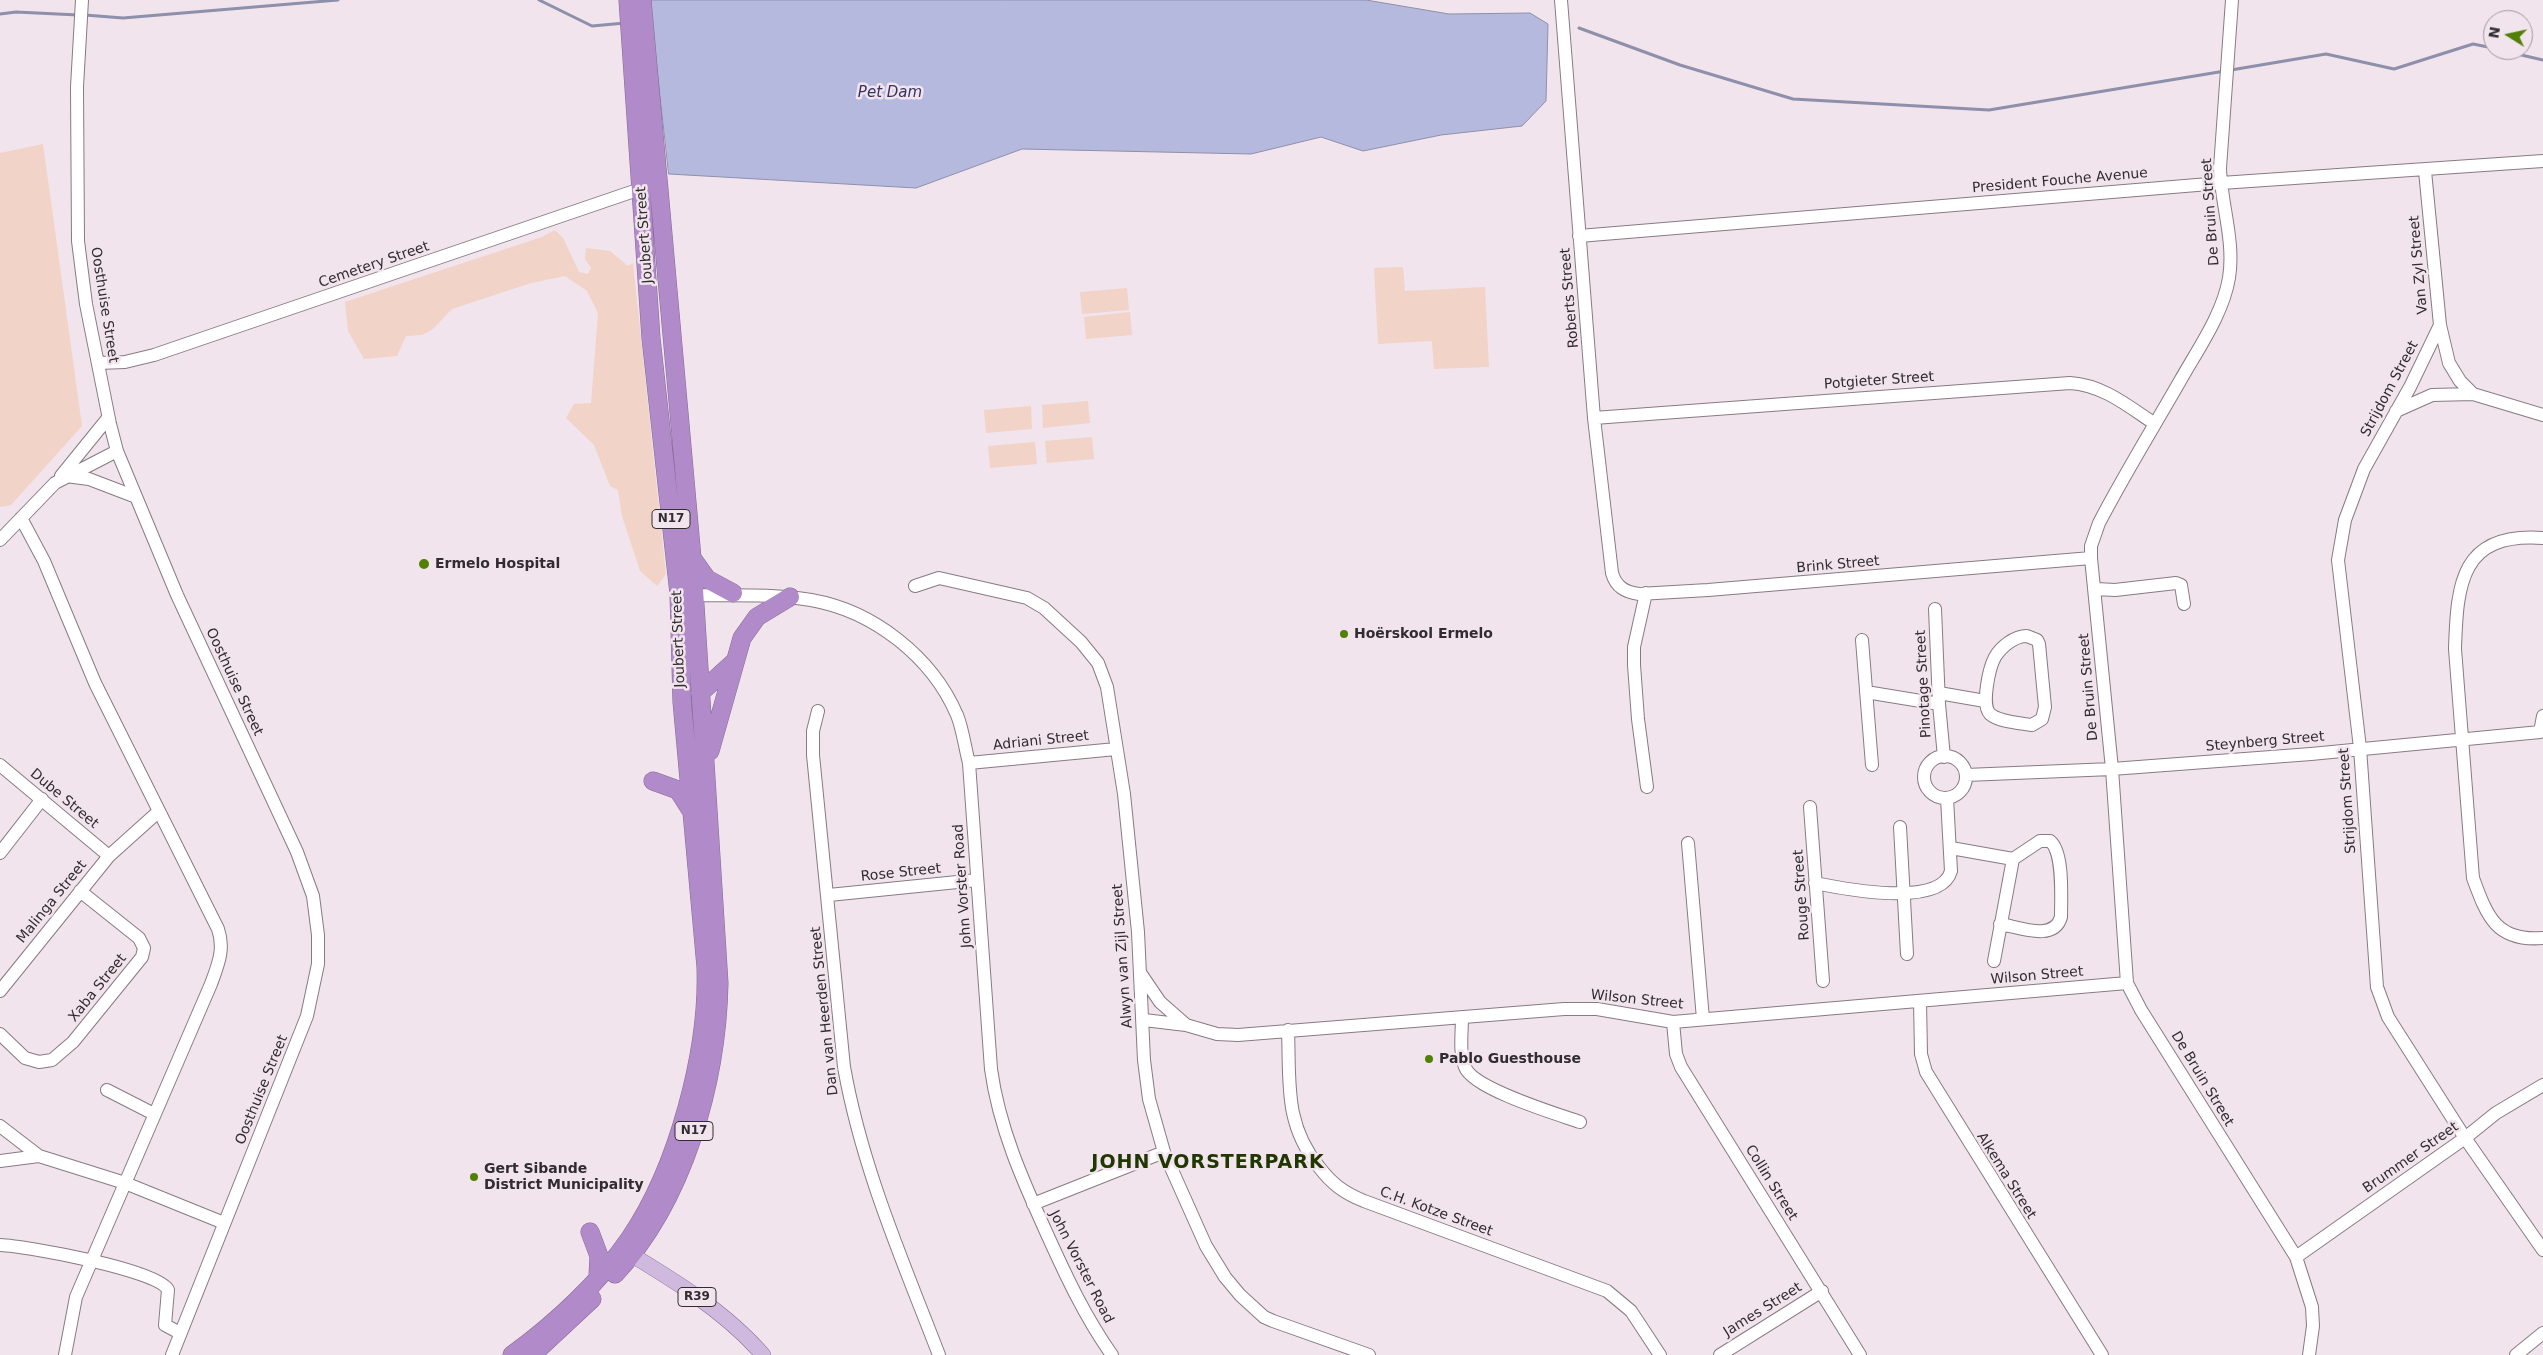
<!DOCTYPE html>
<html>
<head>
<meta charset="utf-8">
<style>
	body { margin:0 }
	#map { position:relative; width:2543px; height:1355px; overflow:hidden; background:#f1e4ec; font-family:"DejaVu Sans",sans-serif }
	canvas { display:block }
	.north { position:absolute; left:2483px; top:10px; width:50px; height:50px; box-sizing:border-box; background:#f1e4ec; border:1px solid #a49aa0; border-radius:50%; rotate:280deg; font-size:14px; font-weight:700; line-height:20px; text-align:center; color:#312c2f }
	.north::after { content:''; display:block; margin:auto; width:18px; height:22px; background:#527f06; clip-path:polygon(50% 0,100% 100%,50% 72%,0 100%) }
</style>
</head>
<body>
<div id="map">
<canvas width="2543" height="1355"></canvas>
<div class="north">N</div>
</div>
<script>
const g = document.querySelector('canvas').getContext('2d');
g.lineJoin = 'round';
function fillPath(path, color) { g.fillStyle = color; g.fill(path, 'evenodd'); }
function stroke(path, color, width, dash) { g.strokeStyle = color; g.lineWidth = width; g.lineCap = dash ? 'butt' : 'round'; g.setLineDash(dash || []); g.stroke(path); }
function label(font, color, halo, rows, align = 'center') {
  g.font = font + ' "DejaVu Sans",sans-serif'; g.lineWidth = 5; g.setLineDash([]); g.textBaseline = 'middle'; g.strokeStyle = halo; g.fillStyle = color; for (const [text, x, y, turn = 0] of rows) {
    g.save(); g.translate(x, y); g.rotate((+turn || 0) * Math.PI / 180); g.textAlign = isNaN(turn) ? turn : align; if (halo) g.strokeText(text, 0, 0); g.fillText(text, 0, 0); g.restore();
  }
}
fillPath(new Path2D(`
	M43 144 82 426 11 505 0 507V153Z
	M555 230 563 238 579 272 588 274 591 268 585 259 586 248 610 251 628 266 633 263 666 574 657 586 640 571 622 516 618 490 610 486 594 445 566 418 574 404 591 403 598 313 587 291 565 276 531 283 452 309 433 329 422 335 406 336 397 356 364 359 348 331 345 302 542 237Z
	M1403 267 1405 291 1485 287 1489 367 1434 369 1432 341 1378 344 1374 268Z
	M1127 288 1129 310 1082 314 1080 292Z
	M1130 312 1132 335 1086 339 1084 317Z
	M1088 401 1090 423 1043 428 1042 405Z
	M1031 406 1032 429 986 433 984 410Z
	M1092 437 1094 459 1047 463 1045 441Z
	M1035 442 1037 464 990 468 988 446Z`), '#f1d3c8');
const water = new Path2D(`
	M650 0H1366L1449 14 1530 13 1548 24 1546 101 1522 126 1441 135 1363 151 1321 137 1251 154 1022 149 916 188 669 174Z`);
fillPath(water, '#b6b9de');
stroke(water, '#8e8faa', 1);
stroke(new Path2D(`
	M539 0 592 26 625 23
	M0 14 16 12 78 15
	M85 15 123 18 338 0
	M1579 28 1680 65 1793 99 1989 110 2225 71
	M2500 50 2543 60
	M2231 70 2326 54 2394 69 2473 44 2493 48`), '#8e8faa', 3);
const minor = new Path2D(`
	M82 0 77 87 78 241 86 304 110 424 117 451 177 595 297 852 313 896 318 935V964L307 1016 172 1355
	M1561 0 1594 418 1612 573C1616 587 1625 592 1639 594L1708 590 2091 558
	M2232 0 2220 168C2221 204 2235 241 2229 278 2223 314 2198 349 2180 381 2153 428 2124 475 2099 523L2091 546V558L2112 769 2127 983 2141 1010 2296 1257 2312 1307 2313 1326 2309 1355
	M2425 171 2440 325 2449 363 2460 381 2473 394 2543 415
	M1579 236 2221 183 2543 161
	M2440 325 2410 387 2364 469 2345 520 2338 560 2360 748 2377 987 2388 1017 2465 1138 2543 1250
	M98 363 125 362 154 355 649 186
	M2396 411 2432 395 2473 394
	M1594 418 2070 383C2103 385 2128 406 2155 424
	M61 476 108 418
	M66 476 89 479 136 497
	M21 518 44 561 95 683 218 929C225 949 218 965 211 984L76 1297 65 1355
	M2543 538C2461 532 2457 583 2455 649L2473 878C2487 916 2496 942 2543 938
	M0 540 55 483 117 451
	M915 586 939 578 1027 598 1044 608 1081 642 1098 663 1107 687 1124 794 1138 932 1144 1060 1149 1099 1164 1152 1206 1246 1225 1277 1240 1295 1264 1317 1273 1321 1369 1355
	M2096 589 2115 590 2176 583 2181 585 2184 604
	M1646 593 1634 647V665L1638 719 1647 787
	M686 595C728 596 769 593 811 600 874 611 932 657 957 715 963 730 965 748 969 763L991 1069C999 1128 1023 1181 1047 1234 1066 1276 1085 1317 1112 1355
	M1935 609 1939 704 1944 757
	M2027 636 2037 640 2039 644 2045 707 2042 719 2032 725C2020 723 1999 722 1990 714 1981 705 1989 668 1995 657 2001 647 2014 636 2027 636Z
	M1862 640 1872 765
	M1866 692 1939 704
	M1939 693 1985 701
	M818 711 813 731V755L844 1067C862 1168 902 1259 939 1355
	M2540 732 2543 716
	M1924 777a21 21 0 1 1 42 0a21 21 0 1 1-42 0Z
	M969 763 1116 749
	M0 765 109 856
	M1966 775 2112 769 2311 754 2540 732
	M1810 807 1823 981
	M1900 827 1907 954
	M1688 843 1703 1019
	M1951 848 2013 859
	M0 853 42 799
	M1815 883C1844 889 1941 908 1951 871L1947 798
	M829 895 977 880
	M1994 961 2013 859 2040 841H2050C2064 852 2061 898 2061 917 2054 942 2019 927 2000 924
	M1141 974 1160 1002 1185 1024
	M0 991 109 856 158 812
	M1920 1001 1921 1054 1926 1072 2102 1355
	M1462 1017C1462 1033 1459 1052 1465 1067 1473 1089 1557 1114 1580 1122
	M1144 1020 1186 1025 1217 1034 1238 1035 1564 1009H1597L1673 1022 2127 983
	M1673 1022 1676 1054 1681 1067 1860 1355
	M1288 1030C1290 1083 1284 1124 1319 1167 1332 1184 1344 1193 1364 1201L1607 1291 1631 1311 1660 1355
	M0 1034 25 1058 39 1062 52 1060 73 1042 142 957 144 948 139 938 80 891
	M107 1090 154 1114
	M0 1126 39 1156 125 1183 224 1223
	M0 1161 39 1156
	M1033 1204 1164 1152
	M0 1245C26 1246 159 1270 168 1290L165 1325 180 1333
	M2296 1257 2465 1138 2496 1113 2543 1085
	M1720 1355 1822 1291
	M2516 1355 2543 1333`);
const major = new Path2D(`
	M622 1249C672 1279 725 1311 763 1355`);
const highway = new Path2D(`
	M692 558 707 579 733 593
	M700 693 733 663
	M710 751 742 638 757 617 790 597
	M653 781 678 790 690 809
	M590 1232 599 1256 598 1276
	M615 1274C684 1200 717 1082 719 983L692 558 642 0
	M512 1355C555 1324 600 1282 630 1238 678 1168 709 1050 706 967L682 702 679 594 651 338 628 0
	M532 1355 592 1299`);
stroke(minor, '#877b82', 14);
stroke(major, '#846994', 16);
stroke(highway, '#846994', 19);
stroke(minor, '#fff', 12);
stroke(major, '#d0b9df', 15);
stroke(highway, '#b18aca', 18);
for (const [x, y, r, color] of [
	[424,564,6,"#527f06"],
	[1344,634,5,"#527f06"],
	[1429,1059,5,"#527f06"],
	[474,1177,5,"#527f06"]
]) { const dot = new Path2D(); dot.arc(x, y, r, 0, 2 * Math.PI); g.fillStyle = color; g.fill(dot); stroke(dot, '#f1e4ec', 2); }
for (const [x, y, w] of [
	[671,519,38],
	[694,1131,38],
	[697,1297,38]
]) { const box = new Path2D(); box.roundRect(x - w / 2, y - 9.5, w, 19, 4); g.fillStyle = '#f1e4ec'; g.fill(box); stroke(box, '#312c2f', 1); }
label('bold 12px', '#312c2f', null, [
	["N17",671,519],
	["N17",694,1131],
	["R39",697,1297]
]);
label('14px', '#312c2f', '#f1e4ec', [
	["President Fouche Avenue",2060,181,-5],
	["De Bruin Street",2211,212,-94],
	["Joubert Street",645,235,-94],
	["Cemetery Street",374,265,-19],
	["Van Zyl Street",2419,265,-95],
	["Roberts Street",1570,298,-95],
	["Oosthuise Street",104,305,81],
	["Potgieter Street",1879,381,-4],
	["Strijdom Street",2390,389,-62],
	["Brink Street",1838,565,-5],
	["Joubert Street",679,639,-92],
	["Oosthuise Street",234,682,65],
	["Pinotage Street",1924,684,-93],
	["De Bruin Street",2089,687,-95],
	["Adriani Street",1041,741,-6],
	["Steynberg Street",2265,742,-5],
	["Dube Street",64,799,40],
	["Strijdom Street",2348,801,-94],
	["Rose Street",901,873,-6],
	["John Vorster Road",963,886,-94],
	["Rouge Street",1802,895,-94],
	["Malinga Street",52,902,-51],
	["Alwyn van Zijl Street",1123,956,-94],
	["Wilson Street",2037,976,-5],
	["Xaba Street",98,988,-51],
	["Wilson Street",1637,1000,6],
	["Dan van Heerden Street",825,1011,-96],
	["De Bruin Street",2202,1079,59],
	["Oosthuise Street",262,1090,-68],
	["Brummer Street",2411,1158,-35],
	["Alkema Street",2006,1176,58],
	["Collin Street",1771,1183,58],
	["C.H. Kotze Street",1436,1212,20],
	["John Vorster Road",1081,1267,63],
	["James Street",1763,1310,-32]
]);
label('bold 14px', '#312c2f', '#f1e4ec', [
	["Ermelo Hospital",435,564],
	["Hoërskool Ermelo",1354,634],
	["Pablo Guesthouse",1439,1059],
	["Gert Sibande",484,1169],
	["District Municipality",484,1185]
], 'left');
label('italic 15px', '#343364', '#f1e4ec', [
	["Pet Dam",890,93]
]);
g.letterSpacing = '1px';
label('bold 19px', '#213702', '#f1e4ec', [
	["JOHN VORSTERPARK",1208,1163]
]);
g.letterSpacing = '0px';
</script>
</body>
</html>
